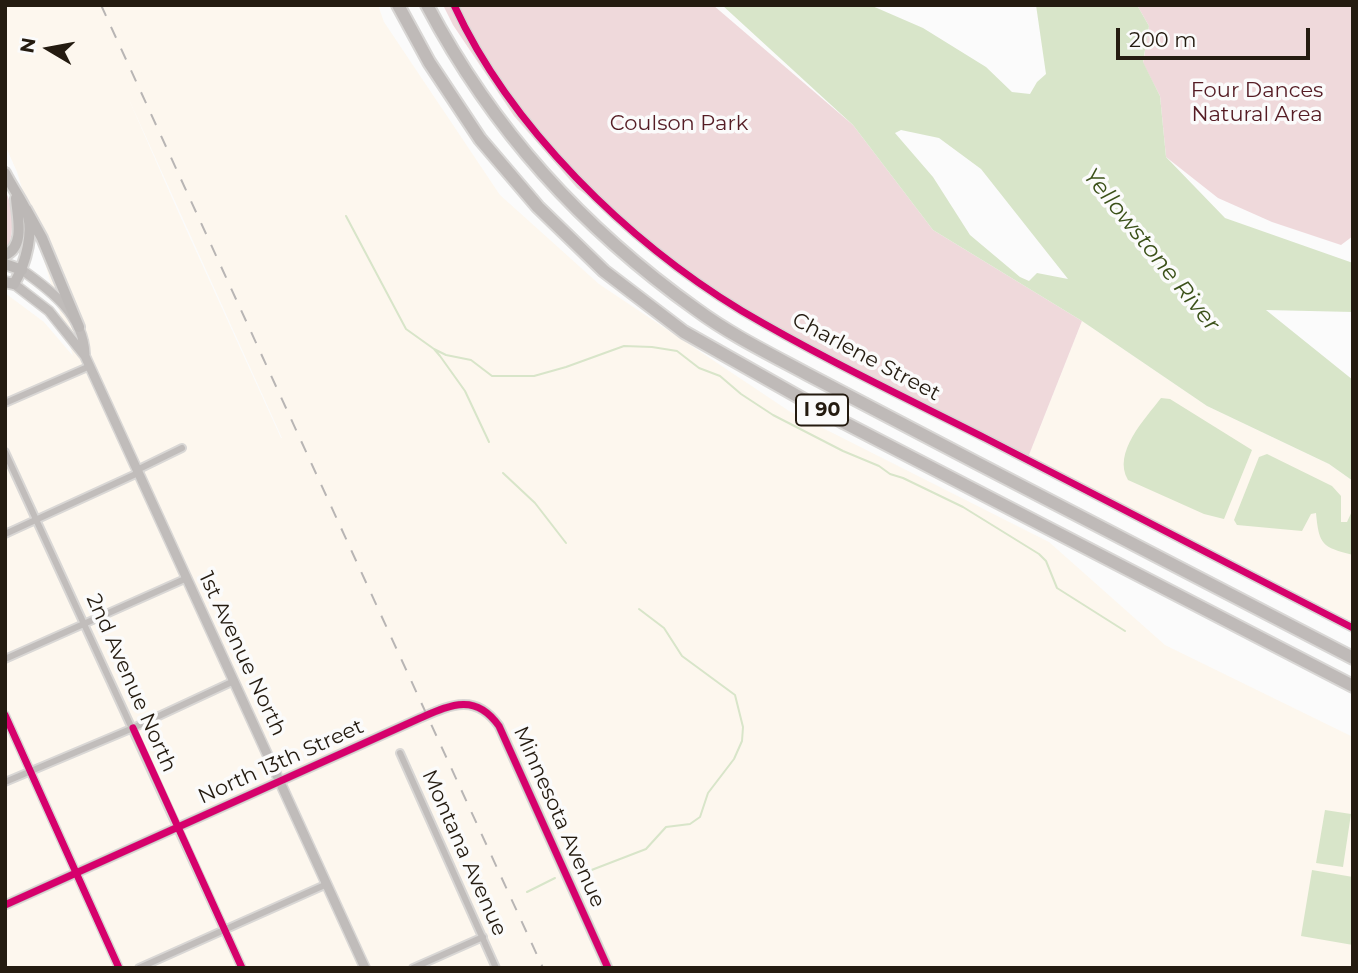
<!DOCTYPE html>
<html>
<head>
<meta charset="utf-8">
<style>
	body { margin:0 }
	#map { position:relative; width:1358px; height:973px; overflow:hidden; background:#fbfbfb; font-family:Montserrat,sans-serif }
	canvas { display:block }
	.frame { position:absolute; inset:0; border:7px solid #241b10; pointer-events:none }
	.north { position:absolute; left:14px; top:14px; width:70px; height:70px; -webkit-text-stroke:5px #fbfbfb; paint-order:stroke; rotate:280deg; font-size:19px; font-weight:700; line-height:28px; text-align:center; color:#241b10 }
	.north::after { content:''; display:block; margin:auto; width:24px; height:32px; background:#241b10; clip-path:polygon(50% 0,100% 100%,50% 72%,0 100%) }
	.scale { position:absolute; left:1116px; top:28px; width:194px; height:32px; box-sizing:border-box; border:4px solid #241b10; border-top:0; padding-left:9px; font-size:21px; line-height:24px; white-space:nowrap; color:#241b10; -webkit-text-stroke:5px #fbfbfb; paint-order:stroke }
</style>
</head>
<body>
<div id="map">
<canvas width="1358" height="973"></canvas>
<div class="frame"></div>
<div class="north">N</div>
<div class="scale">200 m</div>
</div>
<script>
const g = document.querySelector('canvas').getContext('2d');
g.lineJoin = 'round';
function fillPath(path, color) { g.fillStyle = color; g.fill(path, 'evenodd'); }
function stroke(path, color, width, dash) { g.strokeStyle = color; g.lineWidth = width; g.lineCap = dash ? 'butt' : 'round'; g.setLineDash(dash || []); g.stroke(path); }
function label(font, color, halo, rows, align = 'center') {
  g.font = font + ' Montserrat,sans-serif'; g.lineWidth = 7; g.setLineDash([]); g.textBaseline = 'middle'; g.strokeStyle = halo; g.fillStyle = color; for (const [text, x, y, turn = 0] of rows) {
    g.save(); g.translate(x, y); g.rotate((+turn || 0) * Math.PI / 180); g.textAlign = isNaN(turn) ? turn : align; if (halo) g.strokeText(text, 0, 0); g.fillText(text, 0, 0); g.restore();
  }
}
fillPath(new Path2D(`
	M5 5H378L384 22 500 195 599 284 789 411 1049 542 1165 645 1353 737V968H5V293L44 322 73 356 17 172 5 145ZM127 95 282 438H281L176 207Z
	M1082 321 1207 406 1329 464 1353 481V622L1199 542 1027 460Z`), '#fdf7ee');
fillPath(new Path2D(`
	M443 5H713L853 125 933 230 1082 321 1027 460 742 310 577 188 514 116 453 25Z
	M1137 5H1353V236L1341 245 1272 222 1218 198 1166 157 1160 96 1143 63 1149 26Z
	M5 190C14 209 14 226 9 246L5 248Z`), '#efd9db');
fillPath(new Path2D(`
	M722 5H870L923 28 986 67 1012 92 1030 94 1037 82 1046 74 1036 5H1137L1149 26 1143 62 1160 96 1166 157 1225 218 1353 263V312L1266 310 1353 380V481L1329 464 1207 406 1082 321 933 230 853 125ZM901 130 939 138 981 169 1068 279 1037 273 1029 281 1020 277 970 235 933 177 895 133Z
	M1161 398 1170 399 1252 450 1224 519 1204 514 1128 480C1112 453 1145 419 1161 398Z
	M1267 454 1332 486 1341 496V522H1347L1353 509V555C1322 547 1319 545 1316 513L1311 514 1302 531 1237 525 1234 520 1259 457Z
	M1325 810 1351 814 1343 867 1316 863Z
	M1312 870 1353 877V945L1301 936Z`), '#d8e5c9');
stroke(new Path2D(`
	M346 216 406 329 434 349 440 356 465 391 489 442
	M434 349 446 355 471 360 492 376H534L566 367 624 346 652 347 677 351 699 368 720 376 741 394 773 415 843 451 879 466 890 474 903 478 963 507 1039 554 1046 561 1057 588 1125 631
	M503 473 535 503 566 543
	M576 876 646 849 666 827 690 824 700 817 708 793 734 759 742 741 743 727 735 695 682 656 664 628 639 609
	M527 892 555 878`), '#d8e5c9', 2);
const minor = new Path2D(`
	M454 5C510 127 628 242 742 311 820 357 904 397 985 438 1107 502 1230 565 1353 628
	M5 403 90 366
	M5 452 242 968
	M137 470 182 448
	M5 534 138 473
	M5 659 187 578
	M5 715 119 968
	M400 753 496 968
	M5 782 133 728 234 681
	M139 968 327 884
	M413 968 483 937`);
const tertiary = new Path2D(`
	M5 905 418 719C450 705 475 692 499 726L608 968`);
const secondary = new Path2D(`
	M22 270C52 291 83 315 85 354
	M14 284 49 311 85 356 365 968`);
const trunk = new Path2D(`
	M5 173C11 185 19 196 25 208 36 229 25 265 14 284L5 282
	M26 209 42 238 79 327
	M5 255C26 246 17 216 16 198
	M5 264 22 270`);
const motorway = new Path2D(`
	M398 5 429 62 480 139 538 207 604 271 684 332 845 423 1353 686
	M427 5C493 130 582 228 697 310 731 335 770 354 807 374 864 404 920 433 977 463 1102 528 1227 593 1353 658`);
stroke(minor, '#d9d7d5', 10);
stroke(tertiary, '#d9d7d5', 11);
stroke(secondary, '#d9d7d5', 12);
stroke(trunk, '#d9d7d5', 14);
stroke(motorway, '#d9d7d5', 16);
stroke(minor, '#c1bdbb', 6);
stroke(tertiary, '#c1bdbb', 8);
stroke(secondary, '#c0bcba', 9);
stroke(trunk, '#bcb8b6', 10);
stroke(motorway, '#bfbab8', 12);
stroke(new Path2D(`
	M101 5 543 968`), '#b8b5b4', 2, [12, 12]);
stroke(new Path2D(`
	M454 5C510 127 628 242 742 311 820 357 904 397 985 438 1107 502 1230 565 1353 628
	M5 715 119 968
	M133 728 242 968
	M5 905 418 719C450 705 475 692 499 726L608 968`), '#d6006c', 7);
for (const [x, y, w] of [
	[822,410,52]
]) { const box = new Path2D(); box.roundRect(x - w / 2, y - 15.5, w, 31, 5); g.fillStyle = '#fbfbfb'; g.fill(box); stroke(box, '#241b10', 2); }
label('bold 19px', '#241b10', null, [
	["I 90",822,410]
]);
label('21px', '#551c24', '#fbfbfb', [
	["Four Dances",1257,91],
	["Natural Area",1257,115],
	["Coulson Park",679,124]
]);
label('21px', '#241b10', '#fbfbfb', [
	["Charlene Street",866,357,28],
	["1st Avenue North",242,654,65],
	["2nd Avenue North",131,683,66],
	["North 13th Street",281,762,-24],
	["Minnesota Avenue",559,817,66],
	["Montana Avenue",464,853,66]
]);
label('italic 23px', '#3b5119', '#fbfbfb', [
	["Yellowstone River",1151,250,51]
]);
</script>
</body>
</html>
